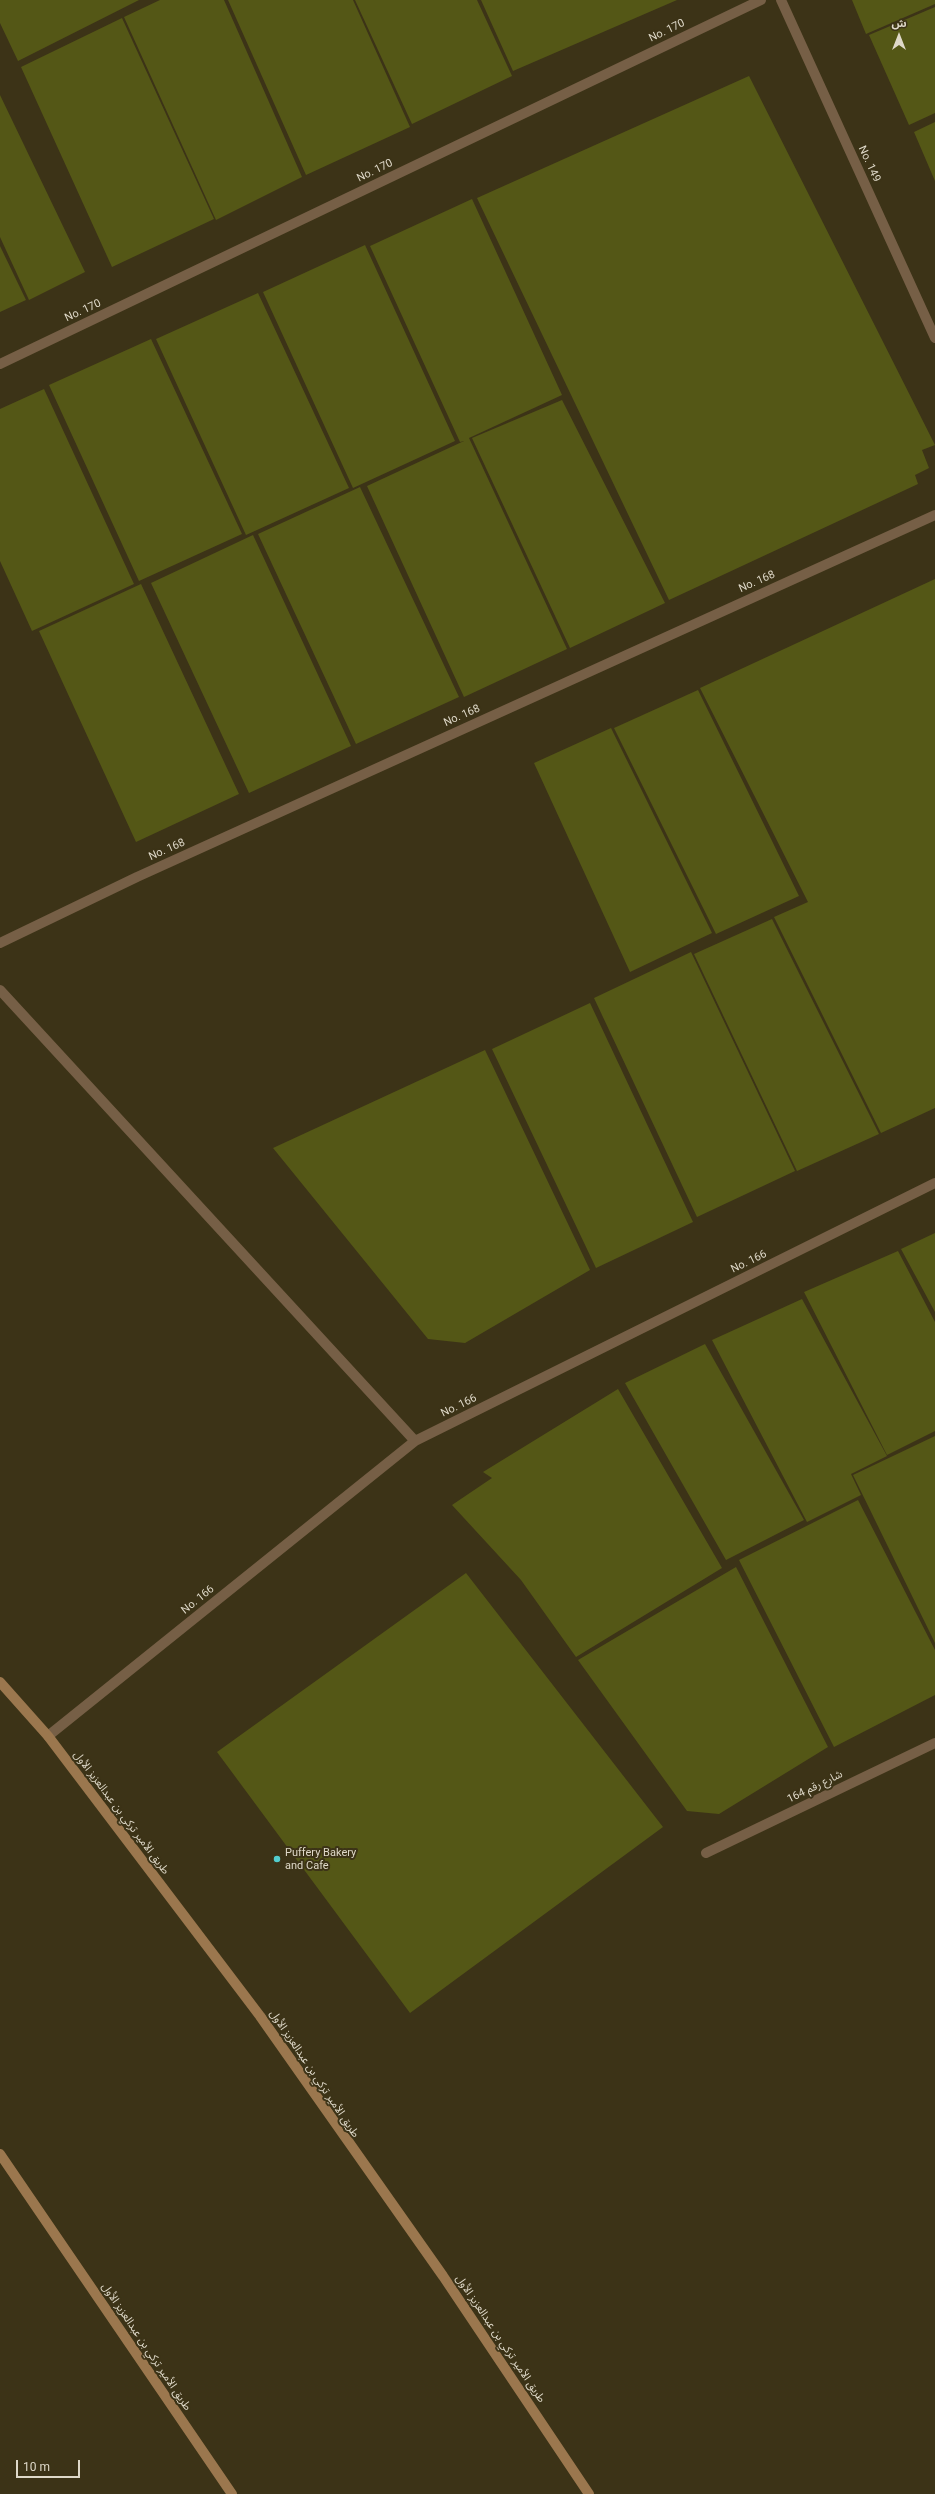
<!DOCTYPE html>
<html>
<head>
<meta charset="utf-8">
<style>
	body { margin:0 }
	#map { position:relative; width:935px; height:2494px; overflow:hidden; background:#3c3317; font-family:Roboto,"Noto Sans Arabic",sans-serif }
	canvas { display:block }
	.north { position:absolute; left:879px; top:16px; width:40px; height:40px; -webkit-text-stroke:3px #3c3317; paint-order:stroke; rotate:0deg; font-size:11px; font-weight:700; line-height:16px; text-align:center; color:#dfd9c9 }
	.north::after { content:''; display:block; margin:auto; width:14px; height:18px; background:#dfd9c9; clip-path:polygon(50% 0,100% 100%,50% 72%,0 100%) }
	.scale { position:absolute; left:16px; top:2460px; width:64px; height:18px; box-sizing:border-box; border:2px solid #dfd9c9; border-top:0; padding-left:5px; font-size:12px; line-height:14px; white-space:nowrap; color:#dfd9c9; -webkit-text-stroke:3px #3c3317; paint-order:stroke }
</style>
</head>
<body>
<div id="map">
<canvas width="935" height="2494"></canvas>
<div class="north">ش</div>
<div class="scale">10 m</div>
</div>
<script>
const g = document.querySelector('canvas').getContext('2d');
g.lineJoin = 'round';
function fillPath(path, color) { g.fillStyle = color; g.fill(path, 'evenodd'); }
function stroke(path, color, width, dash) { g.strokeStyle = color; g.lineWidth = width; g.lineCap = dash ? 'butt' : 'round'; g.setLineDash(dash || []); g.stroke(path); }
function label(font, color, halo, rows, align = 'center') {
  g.font = font + ' Roboto,"Noto Sans Arabic",sans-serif'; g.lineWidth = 4; g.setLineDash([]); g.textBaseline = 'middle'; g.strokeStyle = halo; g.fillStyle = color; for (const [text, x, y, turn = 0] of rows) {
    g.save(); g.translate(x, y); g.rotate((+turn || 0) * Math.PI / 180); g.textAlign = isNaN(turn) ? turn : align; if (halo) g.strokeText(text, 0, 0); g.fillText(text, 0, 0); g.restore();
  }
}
fillPath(new Path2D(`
	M0 0H139L18 61 0 23Z
	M160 0H224L302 177 216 220 124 17Z
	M228 0H353L410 127 306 175Z
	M355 0H477L512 76 412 124Z
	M481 0H677L513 71Z
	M852 0H935V4L866 34Z
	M935 7V113L909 125 869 35Z
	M122 18 214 219 112 267 21 67Z
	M749 76 935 445 922 450 929 468 915 475 918 484 669 600 477 198Z
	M0 95 85 272 29 300 0 237Z
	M935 122V181L914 132Z
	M472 199 562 395 469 438 567 649 464 697 367 486 464 441 460 442 370 246Z
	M365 245 455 441 353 488 263 292Z
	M0 246 26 300 0 312Z
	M258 293 349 488 246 535 156 339Z
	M151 339 242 534 139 581 49 385Z
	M44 389 134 584 32 631 0 561V409Z
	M562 400 665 603 570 648 472 438Z
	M360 487 459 697 356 744 258 534Z
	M253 535 351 746 249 793 151 583Z
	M935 579V1108L881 1133 774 917 808 902 700 688Z
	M141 584 239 794 136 842 39 631Z
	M698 690 799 896 716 934 614 728Z
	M611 728 712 933 630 972 534 763Z
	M772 919 879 1134 797 1171 694 954Z
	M691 952 795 1171 697 1217 594 998Z
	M590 1003 693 1222 596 1268 492 1049Z
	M485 1050 590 1270 465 1343 428 1339 273 1148Z
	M935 1233V1312L901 1249Z
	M898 1251 935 1322V1431L887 1455 804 1292Z
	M802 1299 887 1456 851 1474 861 1495 807 1522 712 1340Z
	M705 1344 804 1520 726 1560 625 1383Z
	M618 1389 722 1568 576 1657 521 1580 452 1505 492 1478 483 1472Z
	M935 1436V1643L853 1475Z
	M858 1500 935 1650V1695L834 1747 739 1560Z
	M736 1567 828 1747 719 1814 687 1811 578 1660Z
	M466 1573 663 1827 410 2013 217 1752Z`), '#545716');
stroke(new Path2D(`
	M781 0 935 338
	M0 364 761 0
	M0 943 137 877 935 515
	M0 990 415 1441
	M48 1736 415 1441 935 1183
	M706 1853 935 1743`), '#765f46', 10);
stroke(new Path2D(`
	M0 1682 48 1736 260 2016 443 2276 589 2494
	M0 2154 232 2494`), '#9b774e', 10);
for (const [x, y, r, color] of [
	[277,1859,4,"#52cdce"]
]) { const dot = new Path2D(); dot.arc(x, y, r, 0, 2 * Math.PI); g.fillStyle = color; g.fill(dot); stroke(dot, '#3c3317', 1.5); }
label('11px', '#dfd9c9', '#3c3317', [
	["No. 170",667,31,-26],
	["No. 149",869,164,65],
	["No. 170",375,171,-26],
	["No. 170",83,311,-25],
	["No. 168",757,582,-24],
	["No. 168",462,716,-24],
	["No. 168",167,850,-24],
	["No. 166",749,1262,-26],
	["No. 166",459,1406,-26],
	["No. 166",198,1600,-39],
	["شارع رقم 164",815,1787,-26],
	["طريق الأمير تركي بن عبدالعزيز الأول",121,1813,53],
	["طريق الأمير تركي بن عبدالعزيز الأول",314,2074,56],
	["طريق الأمير تركي بن عبدالعزيز الأول",500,2339,56],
	["طريق الأمير تركي بن عبدالعزيز الأول",146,2347,56]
]);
label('11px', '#dfd9c9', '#3c3317', [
	["Puffery Bakery",285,1853],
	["and Cafe",285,1866]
], 'left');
</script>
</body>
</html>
